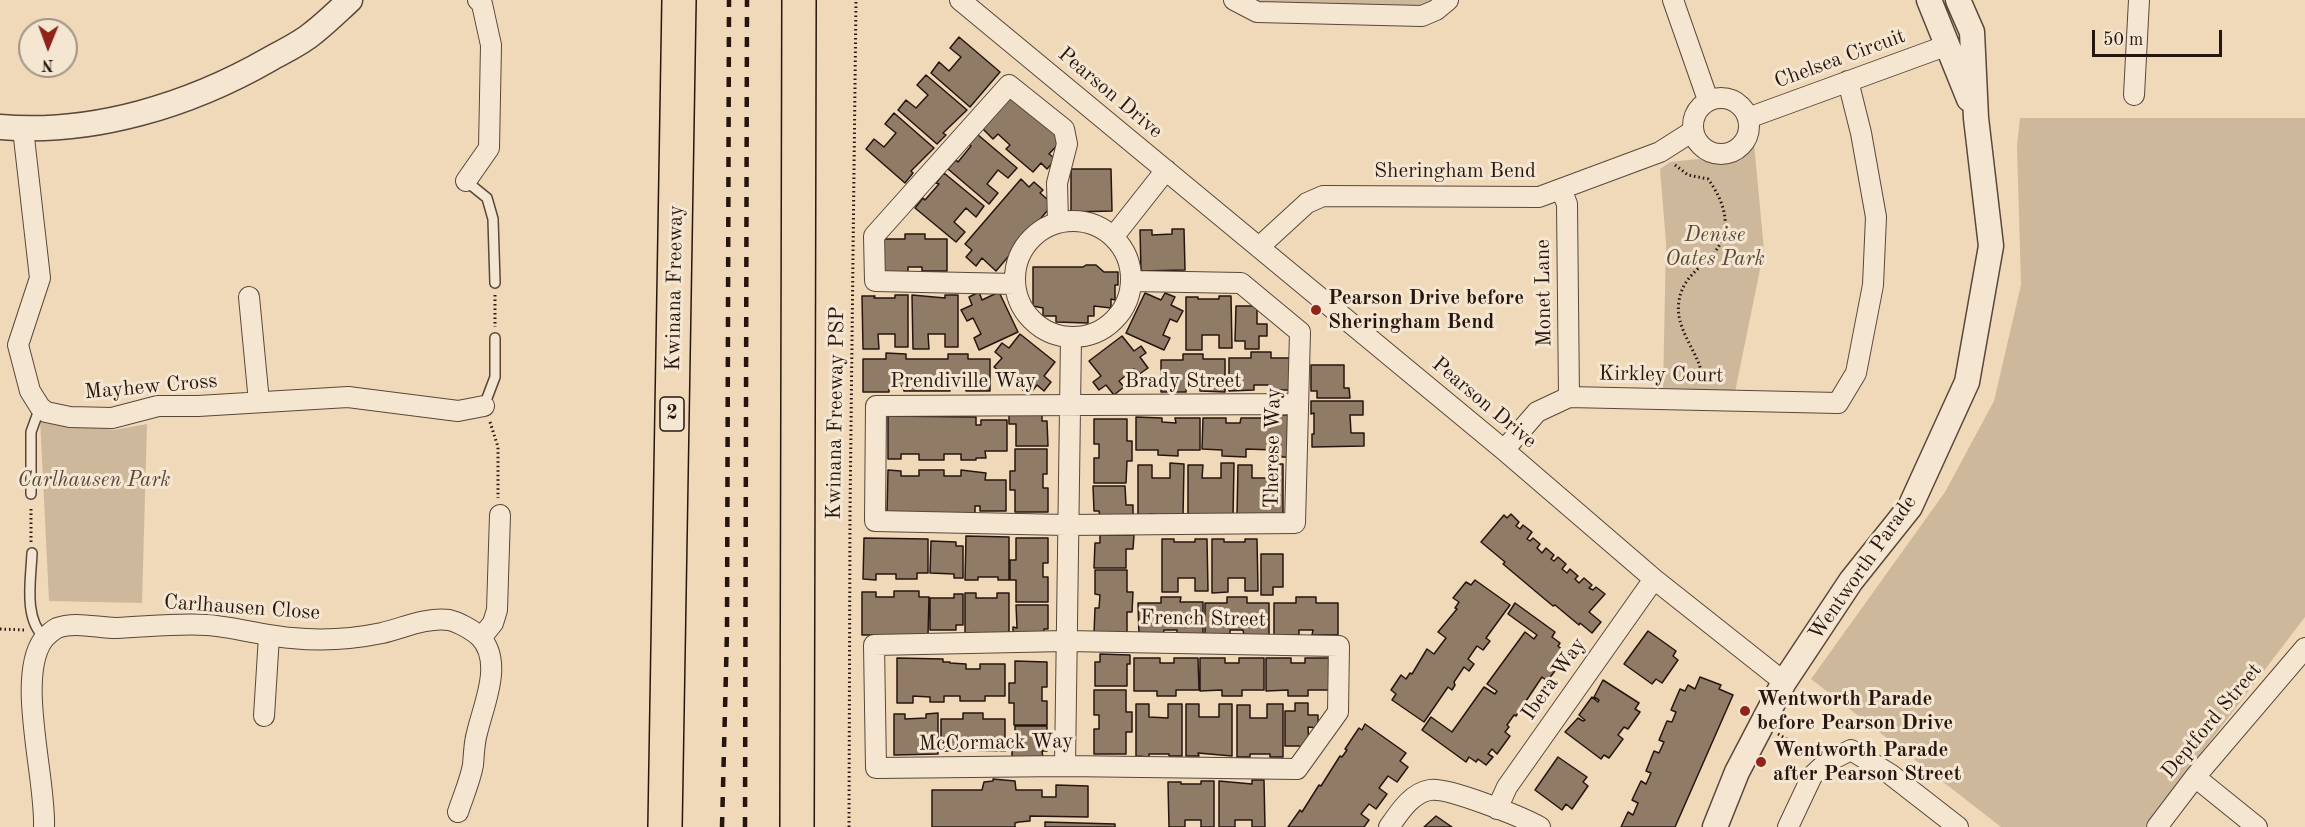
<!DOCTYPE html>
<html>
<head>
<meta charset="utf-8">
<style>
	body { margin:0 }
	#map { position:relative; width:2305px; height:827px; overflow:hidden; background:#f0d9b9; font-family:"Old Standard TT",serif }
	canvas { display:block }
	.north { position:absolute; left:18px; top:18px; width:60px; height:60px; box-sizing:border-box; background:#f5e6d2; border:2px solid #a39384; border-radius:50%; rotate:181deg; font-size:16px; font-weight:700; line-height:24px; text-align:center; color:#27160f }
	.north::after { content:''; display:block; margin:auto; width:21px; height:27px; background:#8f2418; clip-path:polygon(50% 0,100% 100%,50% 72%,0 100%) }
	.scale { position:absolute; left:2092px; top:30px; width:130px; height:27px; box-sizing:border-box; border:3px solid #27160f; border-top:0; padding-left:8px; font-size:18px; line-height:21px; white-space:nowrap; color:#27160f; -webkit-text-stroke:4px #f5e6d2; paint-order:stroke }
</style>
</head>
<body>
<div id="map">
<canvas width="2305" height="827"></canvas>
<div class="north">N</div>
<div class="scale">50 m</div>
</div>
<script>
const g = document.querySelector('canvas').getContext('2d');
g.lineJoin = 'round';
function fillPath(path, color) { g.fillStyle = color; g.fill(path, 'evenodd'); }
function stroke(path, color, width, dash) { g.strokeStyle = color; g.lineWidth = width; g.lineCap = dash ? 'butt' : 'round'; g.setLineDash(dash || []); g.stroke(path); }
function label(font, color, halo, rows, align = 'center') {
  g.font = font + ' "Old Standard TT",serif'; g.lineWidth = 6; g.setLineDash([]); g.textBaseline = 'middle'; g.strokeStyle = halo; g.fillStyle = color; for (const [text, x, y, turn = 0] of rows) {
    g.save(); g.translate(x, y); g.rotate((+turn || 0) * Math.PI / 180); g.textAlign = isNaN(turn) ? turn : align; if (halo) g.strokeText(text, 0, 0); g.fillText(text, 0, 0); g.restore();
  }
}
fillPath(new Path2D(`
	M1245 0H1437L1422 8 1270 5Z
	M2020 118H2305V617L2145 827H2001L1811 679 1945 492 1994 401 2021 285 2017 146Z
	M1754 144 1764 250 1735 392 1663 390 1666 243 1660 169 1670 162 1697 159 1729 161 1741 156Z
	M40 418 114 430 147 424 142 603 49 601Z`), '#ceb89c');
const building = new Path2D(`
	M959 37 1000 72 970 107 931 73 939 62 949 71 961 57 950 48Z
	M926 75 967 110 943 133 946 135 937 144 898 110 906 100 916 108 928 95 917 85Z
	M1010 96 1062 140 1049 154 1056 159 1047 169 1041 163 1033 172 1006 149 1010 145 998 134 993 139 982 128Z
	M894 113 934 148 911 171 913 173 905 183 866 149 874 139 884 147 896 133 885 124Z
	M977 134 1017 168 1008 178 998 170 987 184 998 193 989 204 948 169 956 160 958 162 971 146 969 144Z
	M1071 169H1111L1112 211 1071 212Z
	M944 173 984 206 976 217 966 208 954 222 965 232 956 242 915 208 923 198 925 200 939 184 936 183Z
	M1021 179 1029 187 1034 182 1043 190 1040 193 1053 204 996 271 982 258 976 266 966 257 972 250 965 244Z
	M1172 229H1184L1185 270 1141 271 1140 230H1152V235L1172 234Z
	M905 234H925V239H947V271H922V267H908V272H883V239H905Z
	M1086 265H1096L1104 272H1118V285H1115V300L1111 299V308L1094 306V316H1088V323L1056 322V316H1043V308L1033 306V267H1083Z
	M979 292 982 300 999 292 1018 332 979 350 974 338 981 334 973 318 967 321 961 310 972 305 969 297Z
	M1145 293 1161 300 1165 293 1175 297 1171 305 1183 311 1177 322 1170 319 1163 335 1170 338 1164 350 1126 333Z
	M895 295H908V347H895V334H878L879 349H863L862 296H875L874 298H895Z
	M912 295 945 298V295H958V347H945V334H928L929 349H913Z
	M1219 296H1231L1232 348H1219V335H1202V350H1186V297H1198V299H1219Z
	M1236 306H1257V324H1267V336H1259V349H1245V341H1235Z
	M1020 334 1055 362 1044 376 1051 382 1044 391 1037 385 1029 395 1019 387 1023 381 1010 370 1005 376 994 367 1002 358 995 352 1002 343 1009 348Z
	M1122 336 1134 351 1141 346 1146 353 1140 357 1148 368 1138 375 1134 369 1119 381 1124 387 1114 395 1106 385 1099 390 1093 382 1101 376 1089 361Z
	M1251 352H1271V358H1293V390H1268V385H1254V390L1229 391V358H1251Z
	M886 353 906 354V359H948V354H968V359H990V391H966V386H950V391H904L903 386H889V392H863V359H886Z
	M1183 354H1203V359H1225V392L1200 391V387H1186V392H1161V360H1183Z
	M1311 365H1344V388H1349L1350 398H1317V391H1311Z
	M1311 401H1363V415H1350L1351 433H1364V446L1312 447V434H1314V413L1311 414Z
	M1009 413H1042V421H1047L1048 446H1016V424H1009Z
	M1262 414 1288 415 1287 457H1274V450L1246 449V457L1222 456V450L1202 449 1203 418H1226V423H1240L1241 418H1262Z
	M888 416 976 417V425H981V420H1007V451H985L986 458H976V460H961V454H944V460H919V454H901V459H888Z
	M1136 417 1162 418V422L1176 423 1175 418H1200V450H1178V456L1158 455V450H1136Z
	M1094 419H1127V441H1132V461H1127L1126 483H1094V458H1099V444H1094Z
	M1015 449H1047V474H1043V488H1048V512H1015V490H1010V471H1015Z
	M1170 463 1184 464 1183 517 1150 514V517H1138V465H1152V478H1170Z
	M1221 463H1234L1233 517 1200 514V517H1188V465H1203L1202 478H1221Z
	M1270 464H1283V517H1237L1238 465H1252V478H1270Z
	M888 470 901 471V476H919V470H944V476H961V470L986 473 985 480H1006V511H980V506H975V514L887 513Z
	M1093 486H1125L1126 505H1133V519H1100L1099 511H1094Z
	M1511 514 1519 522 1516 526 1520 529 1523 525 1532 532 1527 539 1530 541 1533 538 1540 544 1537 548 1542 553 1546 548 1554 555 1551 559 1554 561 1558 557 1566 564 1562 569 1567 573 1570 569 1578 576 1575 579 1579 583 1584 578 1592 585 1589 588 1593 590 1596 587 1605 594 1589 612 1601 622 1592 633 1580 623 1579 625 1555 605 1553 606 1503 564 1505 562 1481 542 1504 515 1507 518Z
	M1100 535H1134L1133 549H1126V568H1094L1095 543H1100Z
	M966 536 1009 537V580H998V577H978V580H965Z
	M864 538 928 539V573H917V579H896V574H876V580L863 579Z
	M1016 538H1048V563H1043V577H1048V602H1016V580H1010V560H1016Z
	M1162 539H1174V542H1195V539H1207L1208 591H1195V578H1178V592H1162Z
	M1212 539H1224V542H1245V539H1257L1258 591H1245V578H1228V592L1212 593Z
	M931 541 956 542V546H963V578H954V574L930 573Z
	M1261 554H1283V587H1273V595H1261Z
	M1095 570H1127V592H1133L1132 612H1127V634H1094L1095 608H1099L1100 595 1095 594Z
	M1475 580 1510 605 1486 638 1490 641 1483 650 1477 646 1468 659 1474 664 1469 671 1464 667 1454 682 1455 685 1452 690 1448 687 1424 722 1392 700 1396 694 1391 690 1401 675 1406 679 1410 673 1412 674 1427 649 1434 654 1446 638 1438 632 1457 609 1455 608 1459 602 1453 598 1466 582 1471 585Z
	M894 591H919V597H929L928 635H862V592H876V597H894Z
	M965 593H976V598H997V593H1009V634H965Z
	M954 594H963V625H956V630H930V598H954Z
	M1161 597H1181L1180 602H1203V635H1177V630H1164L1163 635H1139L1138 603H1161Z
	M1227 597H1247V603H1269V635H1244L1243 630H1230V635H1205V603H1227Z
	M1296 597H1316V603H1338V635H1312L1313 630H1299V635H1274V603H1296Z
	M1515 603 1555 632 1552 637 1560 643 1558 646 1565 652 1554 663 1559 666 1547 681 1542 677 1516 716 1514 715 1507 725 1509 727 1505 732 1510 736 1497 754 1492 749 1488 754 1493 757 1486 765 1478 759 1476 762 1469 757 1466 762 1422 730 1431 717 1452 732 1484 687 1495 694 1497 691 1487 684 1525 632 1534 639 1537 635 1508 614Z
	M1016 605H1048V629H1044V637H1013V627L1017 628Z
	M1648 631 1676 651 1673 656 1678 660 1662 683 1656 679 1652 684 1624 664Z
	M1100 654 1130 655V664H1127V686H1095V662H1100Z
	M897 658 943 659V662H950V663L966 664V669H980V664H1005V696H985V701H960V696H944V702H930V697L913 696V703H897Z
	M1134 658H1160V663H1174V658H1198L1199 690H1176V696H1157V691H1134Z
	M1200 658H1225V663H1239V658H1264V690H1242V696H1222V690L1200 691Z
	M1266 658H1291V663H1305V658H1330V690H1308V696H1288V690L1266 691Z
	M1015 661 1047 662V687H1042V701H1047V725H1014V703H1009V683H1015Z
	M1700 677 1721 685 1719 689 1733 695 1675 827H1621L1628 812 1633 815 1638 803 1632 800 1641 781 1646 784 1651 773 1646 771 1654 751 1659 753 1664 742 1659 740 1667 721 1672 722 1676 712 1671 710 1680 689 1685 691 1688 685 1695 689Z
	M1603 680 1639 703 1635 709 1640 712 1628 729 1624 727 1618 735 1623 739 1609 758 1604 755 1601 759 1565 732 1578 718 1583 721 1585 720 1579 715 1592 697 1598 702 1599 700 1594 697Z
	M1094 690H1126V712H1132V732H1126V754H1094V729H1099V715H1094Z
	M1295 703H1308V715H1318V728L1308 727 1309 746H1285V711H1295Z
	M1136 704H1149V717L1168 718V704H1182V756H1169V754H1149V757L1136 756Z
	M1186 704H1199V717H1219V704H1232V756L1198 753 1199 756H1186Z
	M1267 704H1283V757H1270V754H1250V757H1237V705H1250V718H1267Z
	M938 713V754L894 755V714H905V719L926 718V714Z
	M963 713H983V719H1005V751H979L980 746H966V751H941V719H963Z
	M1365 724 1406 753 1400 761 1408 767 1397 782 1388 776 1379 788 1387 794 1376 809 1369 804 1361 814 1369 820 1364 827H1288L1300 810 1302 812 1319 785 1321 786 1340 756 1342 757 1347 750 1345 749 1359 728 1362 730Z
	M1015 726H1047V751H1042L1043 758H1012V749H1015Z
	M1558 757 1587 777 1583 782 1588 786 1572 809 1566 804 1562 810 1535 790Z
	M993 779 1015 781 1016 790H1042V797H1056V785L1088 786V817L1030 816V821L1019 822 1015 823V827H932V790H982L984 782 993 781Z
	M1252 780H1264L1265 827H1252V820H1235V827H1219V781L1252 784Z
	M1201 781H1214V827H1201V820H1185V827H1169L1168 782H1181V784H1201Z
	M1436 816 1452 827H1424Z
	M1045 822 1115 824V827H1045Z`);
fillPath(building, '#907b67');
stroke(building, '#27160f', 1.5);
const service = new Path2D(`
	M466 181 487 198 493 219 495 283
	M484 406 495 377V338
	M31 494V432L40 407
	M32 553C31 579 23 619 45 638`);
const minor = new Path2D(`
	M960 0 1504 450 1654 579 1784 682
	M1234 0 1257 12 1422 16 1436 10 1448 0
	M1673 0 1708 100
	M2134 95 2139 0
	M1693 126a28 28 0 1 1 56 0a28 28 0 1 1-56 0Z
	M1748 118 1948 45
	M23 129 40 278 18 345 30 391 40 407 46 412 70 417 112 418 158 406H198L348 397 458 411 484 406
	M466 181 489 148 491 45 482 4 478 0
	M1561 189 1567 204 1569 397
	M1015 279a58 58 0 1 1 116 0a58 58 0 1 1-116 0Z
	M1114 236 1166 170
	M1259 247 1307 203 1323 196 1539 197 1660 152 1693 131
	M1132 281 1241 283 1300 332 1295 523 1067 525 875 521 876 406 1298 404
	M1015 284 875 281 874 236 1009 85 1064 129 1067 144 1057 183 1058 222
	M249 297 259 402
	M1504 450 1537 412 1569 397 1838 403 1856 373 1873 285 1876 217 1861 133 1848 81
	M481 638 493 623 497 610 500 515
	M1066 641 1339 646 1338 712 1297 769 1065 766 876 768 874 645Z
	M264 716 269 636
	M1065 766 1071 337
	M2195 777 2257 827
	M1497 809 1507 787 1654 579
	M44 827C46 778 16 678 43 640 46 636 53 630 57 628 75 621 98 628 116 628 146 627 176 623 207 625 235 627 263 636 292 638 321 641 353 639 382 633 403 628 427 617 449 620 458 622 473 630 480 637 504 662 483 706 477 733 474 743 474 754 473 765 470 781 463 797 458 812
	M1389 827C1399 813 1411 793 1430 790 1448 787 1522 817 1540 827
	M1788 827 1812 776 1827 762 1851 750 1890 774 1958 827
	M2157 827 2195 777 2305 648`);
const tertiary = new Path2D(`
	M1929 0 1969 99
	M0 127C93 135 190 105 270 59 284 51 300 44 313 33 326 23 338 11 350 0
	M1715 827 1737 772 1784 682 1851 581 1910 507 1967 382 1991 246 1976 118 1972 32 1958 0`);
const motorway = new Path2D(`
	M665 827 679 0
	M797 827 799 0`);
stroke(service, '#59473a', 12);
stroke(minor, '#59473a', 22);
stroke(tertiary, '#59473a', 27);
stroke(motorway, '#27160f', 36);
stroke(new Path2D(`
	M1675 165 1688 175 1708 179C1725 202 1734 231 1713 254 1699 269 1682 279 1679 301 1674 332 1702 353 1703 383
	M495 295V327
	M490 422 498 447V498
	M31 542V507
	M0 629 25 630
	M1778 734 1802 748
	M849 827 850 512 856 0`), '#27160f', 3, [1.5, 3]);
stroke(service, '#f5e6d2', 9);
stroke(minor, '#f5e6d2', 20);
stroke(tertiary, '#f5e6d2', 24);
stroke(motorway, '#f0d9b9', 33);
stroke(new Path2D(`
	M722 827 727 632 729 0
	M745 827 747 0`), '#27160f', 4.5, [10, 10]);
for (const [x, y, r, color] of [
	[1316,310,6,"#8f2418"],
	[1745,711,6,"#8f2418"],
	[1761,762,6,"#8f2418"]
]) { const dot = new Path2D(); dot.arc(x, y, r, 0, 2 * Math.PI); g.fillStyle = color; g.fill(dot); stroke(dot, '#f5e6d2', 2); }
for (const [x, y, w] of [
	[672,414,24]
]) { const box = new Path2D(); box.roundRect(x - w / 2, y - 17, w, 34, 4.5); g.fillStyle = '#f5e6d2'; g.fill(box); stroke(box, '#27160f', 1.5); }
label('bold 20px', '#27160f', null, [
	["2",672,414]
]);
label('21px', '#27160f', '#f5e6d2', [
	["Chelsea Circuit",1840,59,-20],
	["Pearson Drive",1110,93,40],
	["Sheringham Bend",1455,171],
	["Kwinana Freeway",675,288,-89],
	["Monet Lane",1544,293,-91],
	["Kirkley Court",1661,375,1],
	["Prendiville Way",963,381],
	["Brady Street",1183,381],
	["Mayhew Cross",151,387,-5],
	["Pearson Drive",1484,403,40],
	["Kwinana Freeway PSP",836,413,-89],
	["Therese Way",1273,448,-89],
	["Wentworth Parade",1863,568,-55],
	["Carlhausen Close",242,608,4],
	["French Street",1203,619,1],
	["Ibera Way",1554,679,-55],
	["Deptford Street",2212,721,-50],
	["McCormack Way",996,743,-1]
]);
label('italic 21px', '#594739', '#f5e6d2', [
	["Denise",1715,235],
	["Oates Park",1715,259],
	["Carlhausen Park",94,480]
]);
label('bold 21px', '#27160f', '#f5e6d2', [
	["Pearson Drive before",1328,298],
	["Sheringham Bend",1328,322],
	["Wentworth Parade",1757,699],
	["before Pearson Drive",1757,723],
	["Wentworth Parade",1773,750],
	["after Pearson Street",1773,774]
], 'left');
</script>
</body>
</html>
